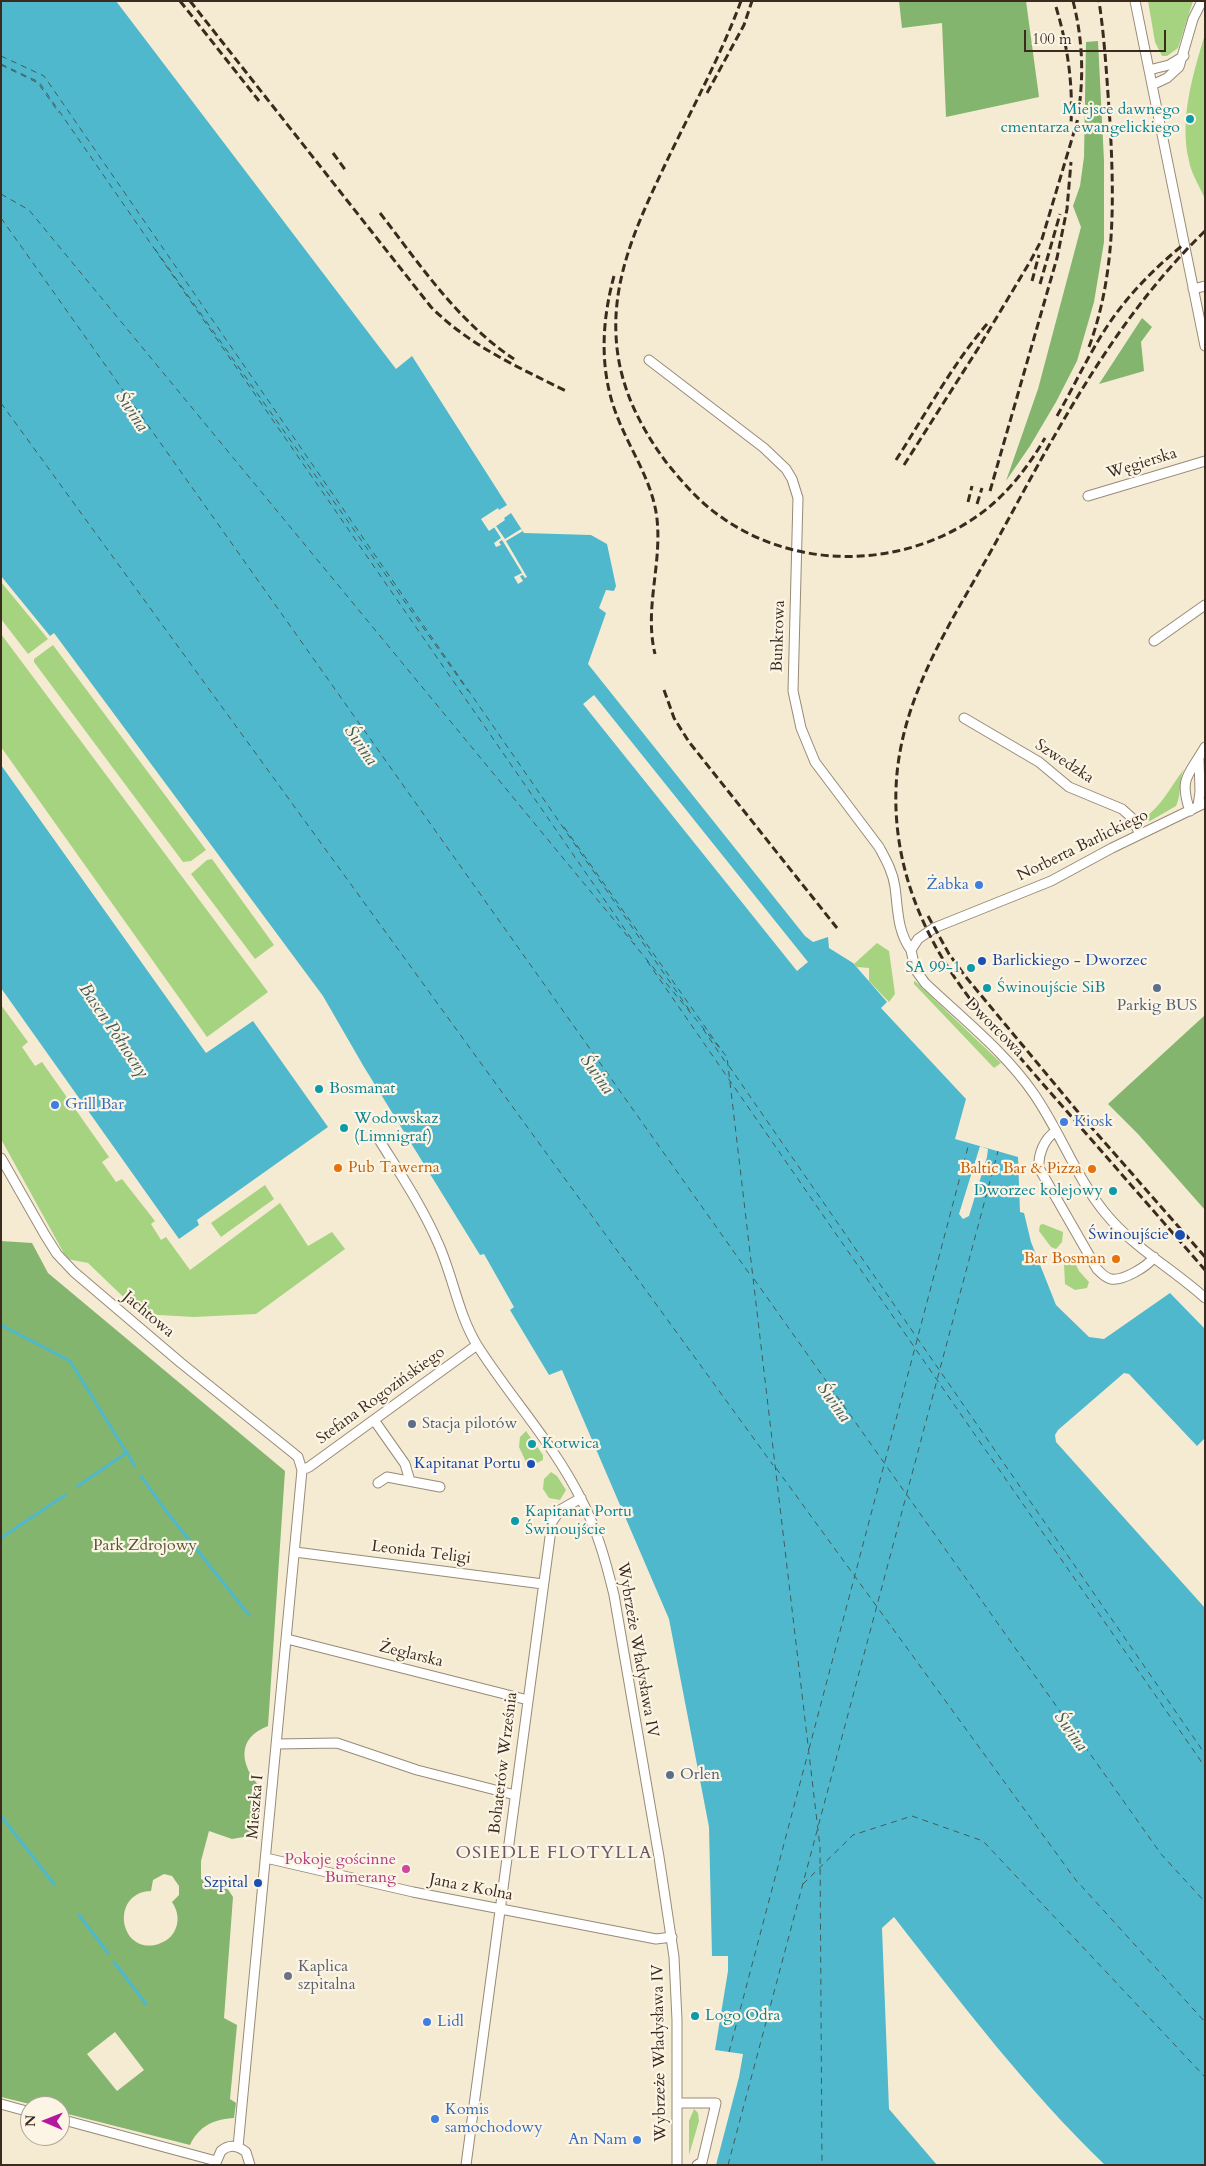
<!DOCTYPE html>
<html>
<head>
<meta charset="utf-8">
<style>
	body { margin:0 }
	#map { position:relative; width:1206px; height:2166px; overflow:hidden; background:#f5ebd2; font-family:Cardo,serif }
	canvas { display:block }
	.frame { position:absolute; inset:0; border:2px solid #3b2a1e; pointer-events:none }
	.north { position:absolute; left:20px; top:2096px; width:50px; height:50px; box-sizing:border-box; background:#fcf5e5; border:1px solid #afa495; border-radius:50%; rotate:271deg; font-size:14px; font-weight:700; line-height:20px; text-align:center; color:#3b2a1e }
	.north::after { content:''; display:block; margin:auto; width:18px; height:22px; background:#b5179e; clip-path:polygon(50% 0,100% 100%,50% 72%,0 100%) }
	.scale { position:absolute; left:1024px; top:30px; width:142px; height:22px; box-sizing:border-box; border:2px solid #3b2a1e; border-top:0; padding-left:6px; font-size:15px; line-height:18px; white-space:nowrap; color:#3b2a1e; -webkit-text-stroke:4px #fcf5e5; paint-order:stroke }
</style>
</head>
<body>
<div id="map">
<canvas width="1206" height="2166"></canvas>
<div class="frame"></div>
<div class="north">N</div>
<div class="scale">100 m</div>
</div>
<script>
const g = document.querySelector('canvas').getContext('2d');
g.lineJoin = 'round';
function fillPath(path, color) { g.fillStyle = color; g.fill(path, 'evenodd'); }
function stroke(path, color, width, dash) { g.strokeStyle = color; g.lineWidth = width; g.lineCap = dash ? 'butt' : 'round'; g.setLineDash(dash || []); g.stroke(path); }
function label(font, color, halo, rows, align = 'center') {
  g.font = font + ' Cardo,serif'; g.lineWidth = 4.5; g.setLineDash([]); g.textBaseline = 'middle'; g.strokeStyle = halo; g.fillStyle = color; for (const [text, x, y, turn = 0] of rows) {
    g.save(); g.translate(x, y); g.rotate((+turn || 0) * Math.PI / 180); g.textAlign = isNaN(turn) ? turn : align; if (halo) g.strokeText(text, 0, 0); g.fillText(text, 0, 0); g.restore();
  }
}
fillPath(new Path2D(`
	M1148 1H1193L1178 48 1167 56H1162L1155 42Z
	M1205 34V196L1204 197C1199 185 1191 173 1189 161 1179 119 1193 74 1205 34Z
	M1 582 48 639 28 654 1 619Z
	M1 634 268 992 207 1037 1 747Z
	M53 645 206 850 191 861 183 862 34 662V659Z
	M1184 769C1178 781 1182 794 1176 806L1150 821 1143 819C1161 807 1171 786 1184 769Z
	M212 859 274 945 255 959 191 874 207 860Z
	M877 943 889 951 895 994 889 1002 869 981V968L857 967 854 964Z
	M914 981 916 982 1001 1063 994 1068 914 984Z
	M1 1005 28 1042 22 1047 35 1066 42 1062 109 1157 102 1162 116 1182 122 1179 155 1221 151 1224 161 1240 166 1237 190 1270 280 1203 308 1246 332 1232 345 1249 256 1314 194 1317 141 1314 88 1263 67 1259 1 1139Z
	M265 1185 274 1199 221 1237 211 1223Z
	M1043 1224 1063 1232 1062 1242 1056 1249 1051 1247 1039 1231 1040 1225Z
	M1069 1258 1073 1259 1079 1271 1089 1282 1087 1288 1075 1290 1065 1284 1064 1264Z
	M526 1431 543 1455V1460L537 1463 535 1460 527 1464 519 1447 520 1437Z
	M551 1472 557 1476 566 1490 560 1500 549 1498 543 1489 544 1479Z
	M694 2109 698 2113 699 2121 689 2155V2121Z`), '#a5d380');
fillPath(new Path2D(`
	M899 1H1026L1039 97 946 117 942 23 902 28Z
	M1098 41 1104 161V242L1094 302 1077 361 1056 402 1030 446 1006 481 1038 389 1081 227 1073 206 1080 186 1084 157 1086 42Z
	M1142 318 1152 327 1141 342 1144 371 1099 384Z
	M1205 1015V1210L1138 1134 1108 1104Z
	M1 1241 32 1243 48 1273 285 1471 268 1726C236 1738 240 1765 260 1787L249 1836 232 1839 209 1831 201 1861V1879L227 1888 233 1897 224 2018 237 2025 230 2099 236 2103 234 2118C214 2119 199 2126 190 2145L60 2112V2106H38L1 2097ZM164 1874 172 1876 179 1886V1895L172 1902C178 1911 180 1922 174 1932 170 1939 163 1943 155 1945 118 1952 111 1892 151 1891L153 1880ZM115 2032 144 2070 117 2091 87 2054Z`), '#84b56e');
fillPath(new Path2D(`
	M1 1H116L396 369 412 356 507 505 499 510 498 508 481 519 489 531 505 520 504 518 511 513 524 533 591 535 607 544 616 586 614 591 606 590 599 608 606 613 588 664 805 936 813 942 828 937 829 948 853 963 887 1002 881 1008 966 1099 955 1139 1018 1157 1020 1212 1024 1213 1031 1242 1056 1305 1089 1337 1104 1339 1170 1293 1205 1329V1438L1197 1446 1129 1374 1124 1373 1058 1430 1055 1435 1056 1442 1205 1608V2165H1105C1027 2090 961 2003 894 1917L882 1928 889 2109 937 2165H716L739 2077 743 2054 715 2050 728 1971V1956H712L709 1827 669 1619 562 1370 549 1375 510 1310 514 1307 484 1254 480 1255 364 1067 323 996 54 633 50 636 1 576Z
	M1 765 206 1053 253 1021 328 1127 197 1220 199 1225 179 1239 1 988Z`), '#4fb8cc');
fillPath(new Path2D(`
	M496 526 505 539 521 529 523 531 506 541 527 577 525 578 523 575 520 576 523 581 518 584 514 577 522 573 502 540 499 542 501 545 496 547 494 543 501 538 494 527Z
	M594 695 808 962 797 971 583 704Z
	M980 1146 988 1149 987 1157 969 1216 963 1219 959 1214Z`), '#f5ebd2');
stroke(new Path2D(`
	M1 1325 70 1361 135 1466
	M141 1476 166 1511 249 1615
	M78 1486 126 1453
	M1 1538 65 1495
	M1 1816 54 1884
	M79 1915 108 1953
	M114 1962 146 2004`), '#4fb8cc', 3);
stroke(new Path2D(`
	M1 56 44 76 692 1014
	M1 64 39 82 635 944
	M1 65 38 83 59 113
	M1 194 29 210 727 1057 820 1847 822 2165
	M1 218 751 1276
	M155 249 468 691
	M1 403 773 1465
	M564 827 720 1048
	M647 961 1205 1767
	M703 1029 726 1063
	M729 1066 1205 1754
	M754 1279 1161 1854 1205 1902
	M776 1468 1075 1879 1205 2022
	M809 1749 969 1143
	M803 1884 853 1835 912 1816 983 1841 1205 2077
	M729 2052 808 1753
	M728 2165 998 1151`), '#425c5b', 1, [6, 5]);
const minor = new Path2D(`
	M1135 1 1205 346
	M1149 70 1169 65 1184 56
	M1152 85 1167 78 1179 67 1193 19 1202 1
	M1193 289 1205 286
	M649 360 764 448 786 469 792 479 798 498 793 691 801 728 815 762 879 847C886 860 893 872 895 887 898 909 897 931 911 950
	M1088 496 1205 461
	M1154 641 1205 605
	M964 718 1039 762 1069 787 1122 809 1131 817 1140 834
	M1198 806 1200 792 1199 758
	M1190 811C1178 777 1190 774 1205 747
	M911 950 915 969 925 983C962 1018 1005 1052 1034 1094 1061 1133 1076 1178 1106 1214 1134 1248 1173 1269 1205 1298
	M911 950 918 939 934 928 1051 881 1112 848 1205 803
	M1056 1131C1044 1139 1038 1154 1039 1168L1097 1269C1101 1273 1105 1278 1111 1279 1123 1281 1147 1267 1154 1257
	M378 1138C399 1172 422 1206 438 1243 453 1276 458 1314 477 1345 510 1397 553 1443 581 1499 597 1529 606 1562 614 1595L659 1857 674 1957 677 2020V2165
	M1 1158 45 1235 57 1254 74 1272 181 1363 292 1452 298 1457 302 1470 238 2147
	M374 1420 405 1464 410 1481
	M302 1470 309 1467 477 1345
	M378 1483 387 1477 440 1487
	M295 1552 543 1584
	M287 1639 528 1700
	M277 1744 337 1743 417 1770 515 1795
	M266 1858 413 1892 656 1939 672 1937
	M677 2103H716L702 2162 697 2165
	M1 2104 30 2112
	M60 2119 216 2161
	M215 2165 221 2151C229 2144 237 2145 246 2152L250 2165
	M466 2165 552 1522 560 1510 581 1498`);
stroke(minor, '#988a78', 11);
stroke(minor, '#fff', 9);
stroke(new Path2D(`
	M180 1 259 101
	M190 1 431 307C470 346 518 367 568 392
	M741 1C720 58 690 112 664 167 639 220 613 275 616 335 618 383 638 424 666 462 683 483 701 504 724 519 803 573 913 568 988 508 1011 489 1030 464 1045 438
	M1073 1C1084 44 1084 84 1076 128
	M1056 7C1068 47 1073 84 1071 125
	M707 93 744 25 752 1
	M333 153 346 171
	M380 213C421 266 458 322 514 359
	M1205 231C1114 319 1056 432 996 542 953 620 899 697 896 789 893 874 929 950 982 1014L1205 1270
	M614 276C601 324 599 374 619 421 632 453 653 483 657 519 662 565 644 609 655 654
	M1032 281 1039 255
	M1040 284 1060 214
	M1089 347C1116 273 1114 199 1110 122 1107 82 1105 41 1099 1
	M1057 416C1072 390 1085 362 1101 336 1123 300 1151 271 1183 245
	M896 460C925 415 952 365 987 324
	M904 465 979 347 1031 260 1042 239 1077 122
	M990 491 1057 258 1067 209 1071 162
	M968 502 972 486
	M977 504 982 488
	M664 690 674 718 689 742 837 928
	M928 916 949 954 965 976 1078 1112 1205 1257`), '#3b2a1e', 3, [8, 4]);
for (const [x, y, r, color] of [
	[1190,119,5,"#0f9aa8"],
	[979,885,5,"#3f7fe0"],
	[982,961,5,"#1a4fb4"],
	[971,968,5,"#0f9aa8"],
	[987,988,5,"#0f9aa8"],
	[1157,988,5,"#5c6f8a"],
	[319,1089,5,"#0f9aa8"],
	[55,1105,5,"#3f7fe0"],
	[1064,1122,5,"#3f7fe0"],
	[344,1128,5,"#0f9aa8"],
	[338,1168,5,"#e8710a"],
	[1092,1169,5,"#e8710a"],
	[1113,1191,5,"#0f9aa8"],
	[1180,1235,6,"#1a4fb4"],
	[1116,1259,5,"#e8710a"],
	[412,1424,5,"#5c6f8a"],
	[532,1444,5,"#0f9aa8"],
	[531,1464,5,"#1a4fb4"],
	[515,1521,5,"#0f9aa8"],
	[670,1775,5,"#5c6f8a"],
	[406,1869,5,"#d1479c"],
	[258,1883,5,"#1a4fb4"],
	[288,1976,5,"#6b7280"],
	[695,2016,5,"#0f9aa8"],
	[427,2022,5,"#3f7fe0"],
	[435,2119,5,"#3f7fe0"],
	[637,2140,5,"#3f7fe0"]
]) { const dot = new Path2D(); dot.arc(x, y, r, 0, 2 * Math.PI); g.fillStyle = color; g.fill(dot); stroke(dot, '#fcf5e5', 2); }
label('16px', '#0d838f', '#fcf5e5', [
	["Miejsce dawnego",1180,110,"right"],
	["cmentarza ewangelickiego",1180,128,"right"],
	["SA 99-1",961,968,"right"],
	["Świnoujście SiB",997,988],
	["Bosmanat",329,1089],
	["Wodowskaz",354,1119],
	["(Limnigraf)",354,1137],
	["Dworzec kolejowy",1103,1191,"right"],
	["Kotwica",542,1444],
	["Kapitanat Portu",525,1512],
	["Świnoujście",525,1530],
	["Logo Odra",705,2016]
], 'left');
label('16px', '#3b2a1e', '#fcf5e5', [
	["Węgierska",1142,464,-17],
	["Bunkrowa",779,636,-88],
	["Szwedzka",1064,762,33],
	["Norberta Barlickiego",1083,846,-26],
	["Dworcowa",994,1028,45],
	["Jachtowa",148,1315,40],
	["Stefana Rogozińskiego",381,1396,-36],
	["Leonida Teligi",421,1553,7],
	["Wybrzeże Władysława IV",637,1650,80],
	["Żeglarska",411,1655,14],
	["Bohaterów Września",504,1763,-83],
	["Mieszka I",256,1807,-85],
	["Jana z Kolna",471,1888,11],
	["Wybrzeże Władysława IV",660,2053,-91]
]);
label('16px', '#366cbe', '#fcf5e5', [
	["Żabka",969,885,"right"],
	["Grill Bar",65,1105],
	["Kiosk",1074,1122],
	["Lidl",437,2022],
	["Komis",445,2110],
	["samochodowy",445,2128],
	["An Nam",627,2140,"right"]
], 'left');
label('16px', '#164399', '#fcf5e5', [
	["Barlickiego - Dworzec",992,961,"left"],
	["Świnoujście",1169,1235],
	["Kapitanat Portu",521,1464],
	["Szpital",248,1883]
], 'right');
label('16px', '#4e5e75', '#fcf5e5', [
	["Parkig BUS",1157,1006,"center"],
	["Stacja pilotów",422,1424],
	["Orlen",680,1775]
], 'left');
label('16px', '#c56008', '#fcf5e5', [
	["Pub Tawerna",348,1168,"left"],
	["Baltic Bar & Pizza",1082,1169],
	["Bar Bosman",1106,1259]
], 'right');
label('16px', '#565436', '#fcf5e5', [
	["Park Zdrojowy",145,1546]
]);
label('16px', '#b23c85', '#fcf5e5', [
	["Pokoje gościnne",396,1860],
	["Bumerang",396,1878]
], 'right');
label('16px', '#5b616d', '#fcf5e5', [
	["Kaplica",298,1967],
	["szpitalna",298,1985]
], 'left');
label('italic 18px', '#425c5b', '#fcf5e5', [
	["Świna",131,412,56],
	["Świna",360,746,55],
	["Basen Północny",113,1031,56],
	["Świna",596,1075,54],
	["Świna",833,1403,54],
	["Świna",1070,1732,54]
]);
g.letterSpacing = '1px';
label('18px', '#695865', '#fcf5e5', [
	["OSIEDLE FLOTYLLA",554,1854]
]);
g.letterSpacing = '0px';
</script>
</body>
</html>
